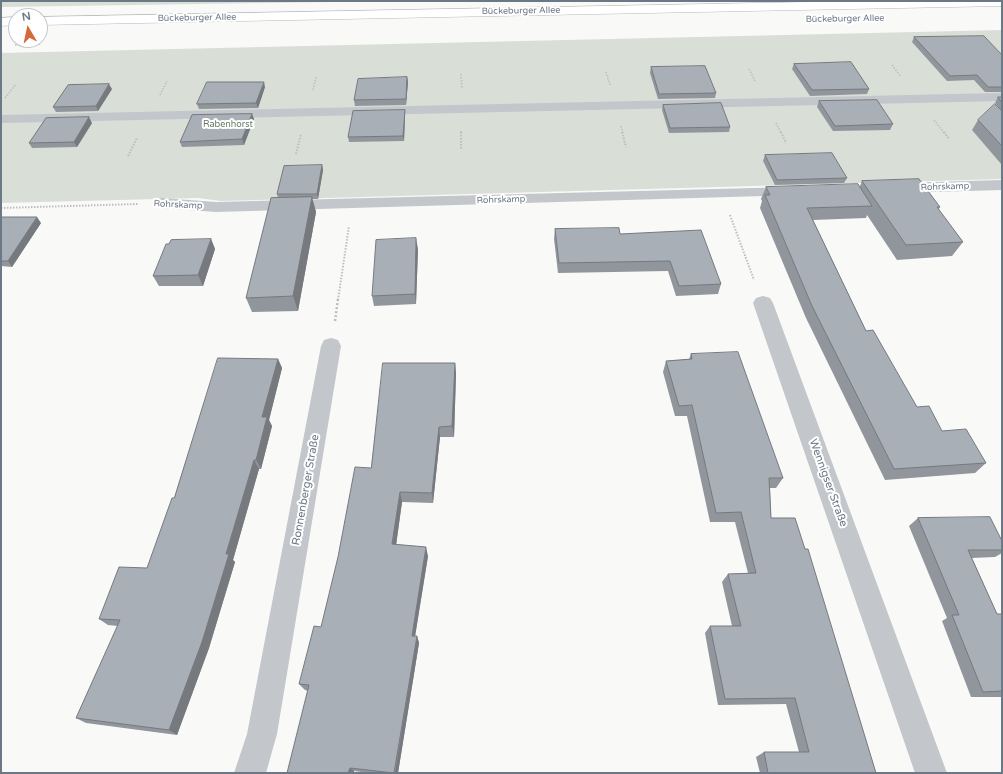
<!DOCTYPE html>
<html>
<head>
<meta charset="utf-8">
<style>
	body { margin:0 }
	#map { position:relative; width:1003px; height:774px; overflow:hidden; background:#f9f9f8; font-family:"Varela Round",sans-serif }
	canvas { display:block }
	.frame { position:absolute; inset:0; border:2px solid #6b7886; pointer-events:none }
	.north { position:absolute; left:8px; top:8px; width:40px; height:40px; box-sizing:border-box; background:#fff; border:1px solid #c4c9cf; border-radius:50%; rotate:351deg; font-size:11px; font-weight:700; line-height:16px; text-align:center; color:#6b7886 }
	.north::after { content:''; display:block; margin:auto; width:14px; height:18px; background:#d5693c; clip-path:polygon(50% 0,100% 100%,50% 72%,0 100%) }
</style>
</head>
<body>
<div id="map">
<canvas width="1003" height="774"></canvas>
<div class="frame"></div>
<div class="north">N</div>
</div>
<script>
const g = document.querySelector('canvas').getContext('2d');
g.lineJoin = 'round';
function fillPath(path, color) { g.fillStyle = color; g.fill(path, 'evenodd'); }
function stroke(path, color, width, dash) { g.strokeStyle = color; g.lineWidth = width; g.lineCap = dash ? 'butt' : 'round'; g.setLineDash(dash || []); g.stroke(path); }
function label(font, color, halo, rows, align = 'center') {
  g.font = font + ' "Varela Round",sans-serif'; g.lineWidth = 4; g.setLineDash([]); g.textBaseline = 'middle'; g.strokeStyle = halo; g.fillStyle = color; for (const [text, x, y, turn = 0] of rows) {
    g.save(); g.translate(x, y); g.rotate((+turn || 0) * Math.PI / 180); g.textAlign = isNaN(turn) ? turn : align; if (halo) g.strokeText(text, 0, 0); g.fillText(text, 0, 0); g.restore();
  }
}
fillPath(new Path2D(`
	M1 1H395L1 7Z
	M1002 30V179L221 201 198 198 1 203V53Z`), '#d9ded7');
const primary = new Path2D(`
	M860 1H1002V6L40 25V17Z
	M16 17V25L1 26V18Z`);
stroke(primary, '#b4b8bd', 1);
stroke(new Path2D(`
	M15 45 40 44
	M892 65 901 77
	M749 69 755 81
	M606 72 610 85
	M461 74 462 88
	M313 90 316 77
	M160 95 167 81
	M5 98 16 84
	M934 120 944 133
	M776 123 781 133
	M621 126 623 133
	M461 131V133`), '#bbbec0', 1.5, [1.5, 1.5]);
stroke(new Path2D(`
	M461 132V150
	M622 132 626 147
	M781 132 786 143
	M944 132 949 139
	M296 154 301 134
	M128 156 137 138
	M1 208 138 204
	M730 215 754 280
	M338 300 349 226`), '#bbbec0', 2, [1.5, 1.5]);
stroke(new Path2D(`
	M335 321 338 299`), '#bbbec0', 2.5, [2, 2]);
fillPath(new Path2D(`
	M1002 93V101L1 123V115Z
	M1002 180V190L898 193 892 191 890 188 892 185 898 183Z
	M792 187 798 189 800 192 798 195 216 212 162 208 156 207 154 203 156 199 162 198 216 202Z`), '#c3c6ca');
fillPath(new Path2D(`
	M763 296 770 298 773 303 947 773H915L753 303 756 298Z
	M331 338 338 340 341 346 277 734 266 773H234L247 734 321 346 324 340Z`), '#c3c6ca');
fillPath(primary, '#fff');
fillPath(new Path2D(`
	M914 37 1002 55V92H985L974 80 947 81 912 42Z
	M794 64 869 89 867 94 810 96 792 69Z
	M651 67 716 93 715 98 658 99 650 73Z
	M407 77 408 82 406 105 355 106 354 100Z
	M265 87 258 108 199 109 197 104Z
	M112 89 98 111 56 112 53 107Z
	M998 97H1002V111L995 103Z
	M819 101 893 124 890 130 833 131 817 107Z
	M663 105 730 127 729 132 669 133 662 110Z
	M405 110V116L404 141 349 142 348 137Z
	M1002 111V165L972 130 978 120Z
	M252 114 254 119 244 145 182 147 180 142Z
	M92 123 77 147 32 148 29 143Z
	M765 155 847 178 844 183 775 185 763 161Z
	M322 165 323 170 318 199H312L316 212 298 311 252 312 246 298 278 198 277 194Z
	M862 181 940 207 938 210 963 242 952 256 897 260 867 215 866 218 813 220 866 331 917 407 942 431 986 463 975 473 885 480 806 318 760 208 762 201 761 199 766 187 860 186Z
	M1 217 41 223 12 267 1 266Z
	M555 229 620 234 721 284 718 294 676 296 668 271 558 273 554 239Z
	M211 239 215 249 203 286H159L153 276Z
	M418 249 416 304 374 306 372 296Z
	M691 354 783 478 776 488H770L771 518 805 549 876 773H760L756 757 764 752H799L786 704 718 705 705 633 710 626H732L722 582 728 574 748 573 735 522H710L687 416H675L663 372 666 361 689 359Z
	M278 359 282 368 269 420 272 426 261 469H259L233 560 235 562 209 648 177 735 86 723 76 718 118 626 108 625 99 619 147 568 174 498Z
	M455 363 456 374 454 437H440L433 503 402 502 396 545 428 556 415 636H417L419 643 398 773H368L354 771 287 773 308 691 305 690 299 684 321 627 371 468Z
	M918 518 1002 541V553L995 557 972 558 997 614H1002V697H971L942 621 947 618 909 526Z`), '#91969d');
fillPath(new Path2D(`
	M407 77 408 82 406 105V99Z
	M264 82 265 87 258 108 256 103Z
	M109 84 112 89 98 111 96 106Z
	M405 110V116L404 141 403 136Z
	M252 114 254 119 244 145 242 139Z
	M89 117 92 123 77 147 74 142Z
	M322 165 323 170 318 199 317 194Z
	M312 197 316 212 298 311 293 296Z
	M37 217 41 223 12 267 8 261Z
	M416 238 418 249 416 304 415 294Z
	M211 239 215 249 203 286 198 275Z
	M278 359 282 368 269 420 272 426 261 469 256 460 262 417Z
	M455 363 456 374 454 437 452 426Z
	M439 427 440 437 433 503 432 493Z
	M254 460 259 469 233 560 235 562 209 648 177 735 169 730 226 554Z
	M400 492 402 502 395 553 392 544Z
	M426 547 428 556 414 643 412 636Z
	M417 636 419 643 398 773H395Z
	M350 768 354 771V773H348Z`), '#767a7f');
const building = new Path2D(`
	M984 36 1002 55V87H988L977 75 950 76 914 37Z
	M851 62 869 89 812 90 794 64Z
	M705 66 716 93 659 94 651 67Z
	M407 77 406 99 354 100 358 79Z
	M207 82H264L256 103 197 104Z
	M109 84 96 106 53 107 68 85Z
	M998 97H1002V102Z
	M877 100 893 124 835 126 819 101Z
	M721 103 730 127 670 128 663 105Z
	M995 104 1002 111V146L978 120Z
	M405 110 403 136 348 137 353 111Z
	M252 114 242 139 180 142 192 115Z
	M89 117 74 142 29 143 46 118Z
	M832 153 847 178 777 180 765 155Z
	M322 165 317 194H277L284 166Z
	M919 179 940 207H937L963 242 906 245 862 181Z
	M858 184 872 206 807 208 866 331 873 330 917 407 929 406 942 431 966 429 986 463 894 469 812 306 765 195H770L766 187Z
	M312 197 293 296 246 298 271 198Z
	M1 217H37L8 261H1Z
	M619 228 620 234 701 230 721 284 679 286 670 261 559 263 555 229Z
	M416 238 415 294 372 296 376 240Z
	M211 239 198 275 153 276 166 244H169L171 240Z
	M738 352 783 478H769L771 518H795L805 549H808L876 773H768L764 752H809L795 698 725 699 710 626H741L728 574 756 573 741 512 716 513 692 405 679 406 666 361 692 359 691 354Z
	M218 358 278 359 262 417H267L256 460H254L226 554H229L202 642 169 730 76 718 120 620 99 619 119 567 147 568 172 498H174Z
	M383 363H455L452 426 439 427 432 493 400 492 392 544 426 547 412 636H417L394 773 350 768 348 773H287L309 685 299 684 314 626 321 627 338 557 355 467 371 468Z
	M990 517 1002 541V550H968L997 614H1002V691L983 692 952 615H959L918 518Z`);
fillPath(building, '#a9afb6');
stroke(building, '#767a7f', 1);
label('9px', '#6b7886', '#fff', [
	["Bückeburger Allee",521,11,-1],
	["Bückeburger Allee",197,18,-1],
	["Bückeburger Allee",845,19,-1],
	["Rohrskamp",945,187,-2],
	["Rohrskamp",501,200,-2],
	["Rohrskamp",178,205,3]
]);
label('9px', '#677865', '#fff', [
	["Rabenhorst",228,125]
]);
label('11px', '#6b7886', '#fff', [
	["Wennigser Straße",828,483,70],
	["Ronnenberger Straße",306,490,-80]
]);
</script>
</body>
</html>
